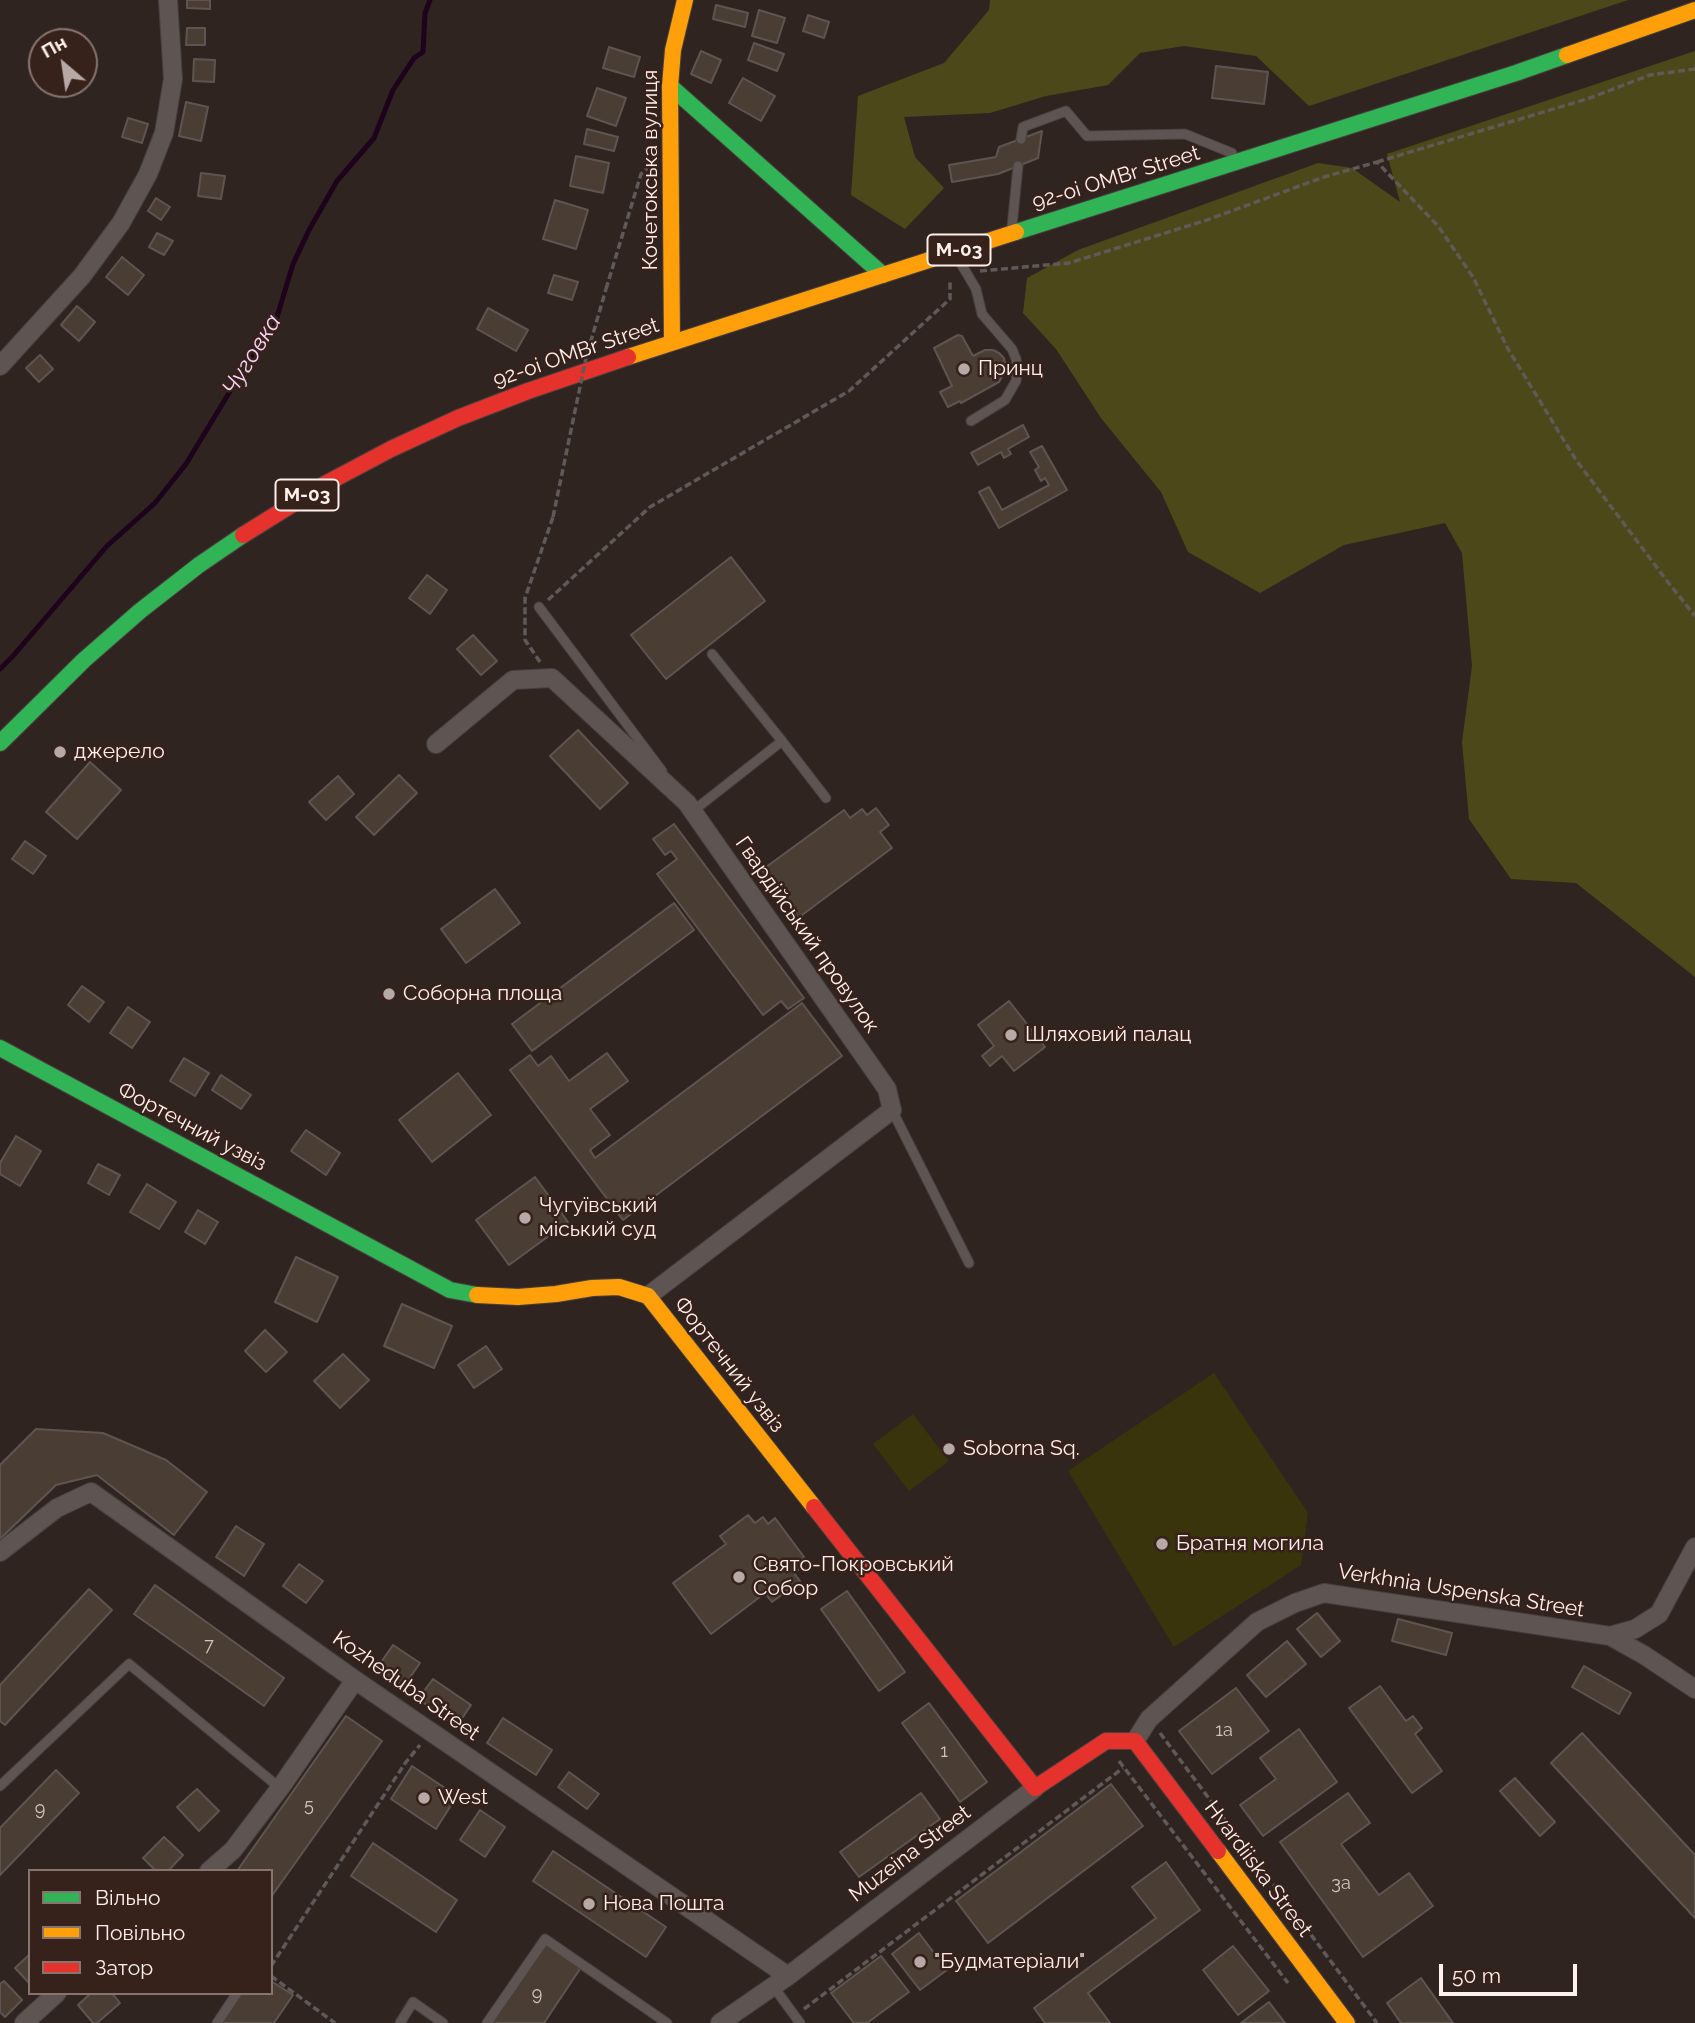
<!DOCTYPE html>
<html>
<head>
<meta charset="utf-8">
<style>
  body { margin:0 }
  #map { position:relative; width:1695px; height:2023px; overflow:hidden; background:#302421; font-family:Raleway,sans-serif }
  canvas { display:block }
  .legend { position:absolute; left:28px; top:1869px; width:245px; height:126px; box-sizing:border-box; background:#36211b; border:2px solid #86746f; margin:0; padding:9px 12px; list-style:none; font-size:21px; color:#fff0ec }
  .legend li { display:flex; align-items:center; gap:14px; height:35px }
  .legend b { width:35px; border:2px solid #86746f }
  .north { position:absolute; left:28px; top:28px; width:70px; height:70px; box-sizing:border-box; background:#36211b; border:2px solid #86746f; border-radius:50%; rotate:331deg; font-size:19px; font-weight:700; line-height:28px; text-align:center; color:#fff0ec }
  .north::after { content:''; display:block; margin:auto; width:24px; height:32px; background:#b7a9a5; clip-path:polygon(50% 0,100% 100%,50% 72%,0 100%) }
  .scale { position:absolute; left:1439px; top:1964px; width:138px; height:32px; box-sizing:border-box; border:4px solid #fff0ec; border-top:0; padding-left:9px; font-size:21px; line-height:24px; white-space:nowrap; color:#fff0ec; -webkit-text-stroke:5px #36211b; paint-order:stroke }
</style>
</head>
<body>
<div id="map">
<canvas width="1695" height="2023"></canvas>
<ul class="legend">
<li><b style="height:9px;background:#30b455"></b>Вільно</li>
<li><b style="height:9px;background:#ff9f0a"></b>Повільно</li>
<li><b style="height:9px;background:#e5322d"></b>Затор</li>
</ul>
<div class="north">Пн</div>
<div class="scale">50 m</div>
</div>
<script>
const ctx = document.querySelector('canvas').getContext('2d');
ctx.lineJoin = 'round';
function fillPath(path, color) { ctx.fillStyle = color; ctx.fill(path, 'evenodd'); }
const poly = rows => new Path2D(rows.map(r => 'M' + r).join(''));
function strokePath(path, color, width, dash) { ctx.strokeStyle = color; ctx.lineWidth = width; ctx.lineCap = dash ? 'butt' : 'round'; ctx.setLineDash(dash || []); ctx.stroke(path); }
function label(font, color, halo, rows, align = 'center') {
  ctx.font = font + ' Raleway,sans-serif'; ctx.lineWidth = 5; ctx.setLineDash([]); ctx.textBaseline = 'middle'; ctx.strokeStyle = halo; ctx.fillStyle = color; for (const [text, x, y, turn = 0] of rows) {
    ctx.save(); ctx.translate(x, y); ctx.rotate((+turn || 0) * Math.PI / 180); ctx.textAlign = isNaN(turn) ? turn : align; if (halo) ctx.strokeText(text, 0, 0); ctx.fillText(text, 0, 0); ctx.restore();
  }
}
const green = poly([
  [1214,1373,1308,1513,1301,1565,1174,1647,1068,1471],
  [913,1414,949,1461,909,1491,873,1444]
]);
const forest = poly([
  [990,0,1628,0,1309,106,1256,56,1184,46,1140,53,1108,85,1046,96,990,113,904,117,915,157,944,188,905,229,851,195,858,96,944,63,989,10],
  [1695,51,1695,977,1576,883,1511,879,1469,819,1462,742,1472,666,1462,553,1445,523,1344,545,1260,593,1188,552,1161,492,1101,418,1056,349,1023,313,1027,278,1078,250,1318,163,1352,168,1400,202,1387,154]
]);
const stream = poly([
  [0,669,13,656,107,546,155,503,186,464,255,350,273,330,293,264,309,230,337,181,374,138,393,90,414,58,423,52,425,13,430,0]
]);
const building = poly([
  [187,0,210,0,210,9,187,8,187,0],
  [716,5,748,13,745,27,713,19,716,5],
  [759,10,785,18,777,43,752,36,759,10],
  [808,15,829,22,824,38,803,31,808,15],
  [187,28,205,28,205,45,186,45,187,28],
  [754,43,784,54,777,71,748,60,754,43],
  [609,47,640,57,634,77,603,68,609,47],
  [701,51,721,60,711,83,691,74,701,51],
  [194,59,215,60,214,82,193,81,194,59],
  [1216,66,1268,72,1264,104,1212,98,1216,66],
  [743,78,775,96,761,121,729,103,743,78],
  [597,88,626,98,616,126,587,116,597,88],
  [186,102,208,107,201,141,179,136,186,102],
  [128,118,148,124,142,143,122,137,128,118],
  [587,129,618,137,614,151,584,144,587,129],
  [1042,131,1038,158,998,174,952,182,949,165,996,157,999,147,1042,131],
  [576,156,609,163,603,193,570,186,576,156],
  [201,173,225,176,221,199,198,196,201,173],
  [156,198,170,207,161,220,148,211,156,198],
  [555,200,588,210,576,249,543,239,555,200],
  [157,233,173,241,164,255,149,247,157,233],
  [122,257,144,275,128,295,106,277,122,257],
  [554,275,578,282,572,300,548,293,554,275],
  [77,306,95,322,79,341,61,325,77,306],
  [488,308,528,330,516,351,477,329,488,308],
  [958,335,962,336,973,356,985,350,993,350,999,353,1004,358,1006,369,999,382,961,403,960,401,948,407,940,392,952,386,934,348,958,335],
  [40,355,53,369,39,382,26,368,40,355],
  [1023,425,1029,437,1008,449,1011,454,1004,458,1001,452,978,465,971,453,1023,425],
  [1042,446,1067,490,999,528,979,492,989,487,1002,510,1049,485,1045,478,1041,481,1035,470,1039,467,1030,452,1042,446],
  [731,557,765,601,666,679,631,635,731,557],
  [427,575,447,590,430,614,409,598,427,575],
  [473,635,497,661,481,675,457,649,473,635],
  [578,730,628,783,600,809,550,756,578,730],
  [90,762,121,790,77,839,46,812,90,762],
  [399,775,417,793,374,835,356,817,399,775],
  [338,776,354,794,326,820,309,802,338,776],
  [876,808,889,825,880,832,892,848,798,918,762,870,844,810,850,818,862,809,867,815,876,808],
  [674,824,804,998,788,1009,781,1001,763,1015,657,874,677,859,671,851,665,855,653,839,674,824],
  [25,841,46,856,33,874,12,859,25,841],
  [495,889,520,923,466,963,441,929,495,889],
  [674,903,694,930,532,1051,512,1024,674,903],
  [82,986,104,1002,89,1022,68,1005,82,986],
  [1009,1001,1045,1047,1014,1071,1002,1056,990,1066,982,1056,994,1046,978,1025,1009,1001],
  [802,1003,842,1056,623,1220,510,1070,530,1055,538,1066,551,1056,569,1081,607,1053,628,1081,590,1109,610,1135,590,1150,595,1158,802,1003],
  [128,1007,150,1022,132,1048,110,1033,128,1007],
  [184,1058,209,1073,195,1096,170,1081,184,1058],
  [458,1073,491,1115,432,1162,399,1120,458,1073],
  [221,1075,251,1095,241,1109,212,1090,221,1075],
  [306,1130,340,1153,326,1175,291,1151,306,1130],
  [16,1136,41,1151,20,1186,0,1174,0,1163,16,1136],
  [98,1164,120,1175,109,1195,88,1183,98,1164],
  [535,1177,568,1222,509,1265,476,1220,535,1177],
  [147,1184,176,1202,159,1229,130,1212,147,1184],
  [198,1210,218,1222,205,1244,185,1232,198,1210],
  [296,1257,338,1277,317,1322,275,1302,296,1257],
  [402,1304,452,1326,434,1368,384,1346,402,1304],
  [265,1330,287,1352,266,1372,245,1351,265,1330],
  [486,1346,502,1369,474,1388,458,1365,486,1346],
  [343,1354,369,1380,340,1408,314,1381,343,1354],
  [36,1429,103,1433,166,1460,207,1492,174,1535,97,1475,56,1485,0,1539,0,1465,36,1429],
  [748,1515,755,1523,763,1517,768,1524,775,1518,804,1557,797,1562,801,1568,794,1573,800,1581,772,1602,765,1593,711,1634,673,1583,726,1544,720,1536,748,1515],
  [236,1526,264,1544,244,1576,216,1557,236,1526],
  [299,1564,323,1581,306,1603,283,1586,299,1564],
  [155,1585,284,1678,264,1706,134,1614,155,1585],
  [89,1589,112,1610,5,1725,0,1721,0,1685,89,1589],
  [847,1591,905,1672,879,1691,821,1609,847,1591],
  [1317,1613,1340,1641,1321,1657,1297,1629,1317,1613],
  [1398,1619,1452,1633,1446,1655,1392,1641,1398,1619],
  [1287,1641,1306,1664,1266,1697,1247,1675,1287,1641],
  [393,1645,420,1663,402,1689,375,1671,393,1645],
  [1584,1666,1631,1693,1619,1714,1572,1687,1584,1666],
  [433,1679,471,1705,457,1726,418,1699,433,1679],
  [1380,1686,1406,1721,1413,1716,1422,1728,1415,1734,1442,1771,1412,1793,1349,1708,1380,1686],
  [1236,1688,1269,1731,1212,1774,1179,1731,1236,1688],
  [929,1703,987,1782,960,1802,902,1723,929,1703],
  [346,1716,382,1741,271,1897,271,1871,237,1871,346,1716],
  [503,1718,552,1750,536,1775,487,1743,503,1718],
  [1299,1729,1337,1782,1263,1836,1240,1805,1276,1779,1260,1758,1299,1729],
  [1582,1733,1695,1855,1695,1918,1551,1763,1582,1733],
  [412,1766,457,1796,436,1829,391,1799,412,1766],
  [56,1770,79,1793,0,1875,0,1828,56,1770],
  [569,1772,599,1794,587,1809,558,1787,569,1772],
  [1515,1778,1555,1822,1540,1836,1500,1791,1515,1778],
  [1111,1784,1143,1826,988,1943,956,1901,1111,1784],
  [197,1789,219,1811,199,1831,177,1807,197,1789],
  [921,1793,940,1819,859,1877,840,1852,921,1793],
  [1348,1793,1370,1823,1341,1844,1379,1895,1409,1873,1433,1906,1363,1957,1280,1842,1348,1793],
  [480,1810,505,1827,485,1857,460,1840,480,1810],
  [164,1837,183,1855,168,1871,156,1871,143,1858,164,1837],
  [373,1843,457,1900,436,1932,351,1876,373,1843],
  [553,1851,666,1927,646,1957,533,1881,553,1851],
  [1166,1862,1200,1910,1088,1993,1110,2023,1045,2023,1034,2008,1156,1918,1132,1887,1166,1862],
  [919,1933,947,1970,920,1990,892,1954,919,1933],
  [546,1944,582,1966,544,2023,491,2023,546,1944],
  [1233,1946,1269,1991,1238,2015,1203,1970,1233,1946],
  [30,1954,30,1984,15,1968,30,1954],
  [881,1956,909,1992,867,2023,854,2023,831,1993,881,1956],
  [1421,1978,1453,2023,1401,2023,1387,2003,1421,1978],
  [4,1981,22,2000,5,2017,0,2012,0,1984,4,1981],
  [271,1981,293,1995,274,2023,221,2023,240,1993,271,1993,271,1981],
  [91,1993,112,1993,120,2003,97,2023,93,2023,78,2005,91,1993],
  [1269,2002,1285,2023,1241,2023,1269,2002]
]);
const path = poly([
  [1377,162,1590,98,1650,75,1695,69],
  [980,271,1069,263,1207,220,1324,177,1377,162,1438,226,1473,277,1508,349,1576,460,1667,581,1695,616],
  [606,289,641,174,649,167],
  [548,600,650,507,849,391,950,299,950,280],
  [540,662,525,640,525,598,553,517],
  [1160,1733,1377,2023],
  [1119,1761,1288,1983],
  [271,1966,406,1762,420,1745],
  [271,1976,335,2023],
  [804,2009,1123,1768]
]);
const lane = poly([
  [1021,139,1023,127,1066,111,1087,136,1185,134,1232,153],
  [1012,227,1018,166],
  [957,257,976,289,982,314,1012,349,1016,359,1018,370,1016,381,1005,400,971,421],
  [539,607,662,771],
  [782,741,826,798],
  [693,811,782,741,712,654],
  [892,1110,969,1263],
  [0,1786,129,1664,280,1788],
  [773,1986,800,2023],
  [217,2023,237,1993],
  [400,2023,413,2002,443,2023],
  [487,2023,545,1939,667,2023]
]);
const street = poly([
  [0,366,82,276,121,223,148,174,164,133,173,79,168,0],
  [436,744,513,680,552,678,687,803,887,1089,892,1110,648,1296],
  [0,1552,57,1508,91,1492,355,1680,788,1976],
  [1610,1636,1635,1629,1659,1614,1695,1547],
  [1135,1741,1149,1719,1257,1622,1295,1603,1324,1593,1610,1636,1644,1655,1695,1689],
  [209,1871,233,1850,280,1788,355,1680],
  [24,2023,57,1993],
  [720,2023,788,1976,1035,1788]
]);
const fast = poly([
  [670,86,883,275],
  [1016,232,1516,73,1567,55],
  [0,743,84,660,140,611,199,565,243,535],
  [0,1048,450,1290,477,1295]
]);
const slow = poly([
  [1567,55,1695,10],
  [672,342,670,86,673,50,685,0],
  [628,357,1016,232],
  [477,1295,518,1297,556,1294,592,1288,619,1287,648,1296,814,1507],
  [1218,1851,1347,2023]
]);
const jam = poly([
  [243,535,325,484,391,449,458,418,528,391,628,357],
  [814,1507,1035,1788,1106,1741,1135,1741,1218,1851]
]);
const pathBridge = poly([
  [553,517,586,358,606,289]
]);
const markers = [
  [964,369,7,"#b7a9a5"],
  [60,752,7,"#b7a9a5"],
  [389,994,7,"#b7a9a5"],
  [1011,1035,7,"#b7a9a5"],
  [525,1218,7,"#b7a9a5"],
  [949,1449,7,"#b7a9a5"],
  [1162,1544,7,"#b7a9a5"],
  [739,1577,7,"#b7a9a5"],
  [424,1798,7,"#b7a9a5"],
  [589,1904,7,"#b7a9a5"],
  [920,1962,7,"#b7a9a5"]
];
const numberNames = [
  ["7",209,1646],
  ["1а",1224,1731],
  ["1",944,1752],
  ["5",309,1806],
  ["9",40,1810],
  ["3а",1341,1884],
  ["9",537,1995]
];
const shields = [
  [959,250,63],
  [307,495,63]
];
const shieldNames = [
  ["М-03",959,250],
  ["М-03",307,495]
];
const streetNames = [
  ["Кочетокська вулиця",651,170,-90],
  ["92-oi OMBr Street",1116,178,-17],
  ["92-oi OMBr Street",576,353,-19],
  ["Гвардійський провулок",807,935,55],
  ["Фортечний узвіз",192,1127,28],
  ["Фортечний узвіз",729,1365,52],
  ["Verkhnia Uspenska Street",1461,1591,9],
  ["Kozheduba Street",406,1686,35],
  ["Muzeina Street",910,1854,-37],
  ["Hvardiiska Street",1258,1869,53]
];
const poiNames = [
  ["Принц",978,369],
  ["джерело",74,752],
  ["Соборна площа",403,994],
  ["Шляховий палац",1025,1035],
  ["Чугуївський",539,1206],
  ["міський суд",539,1230],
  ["Soborna Sq.",963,1449],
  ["Братня могила",1176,1544],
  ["Свято-Покровський",753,1565],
  ["Собор",753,1589],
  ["West",438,1798],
  ["Нова Пошта",603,1904],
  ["\"Будматеріали\"",934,1962]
];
const waterNames = [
  ["Чуговка",252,355,-58]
];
fillPath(green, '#3a340c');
fillPath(forest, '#4d481a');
strokePath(stream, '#1d031c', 5);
fillPath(building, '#4a3e34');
strokePath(building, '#5e5550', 2);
strokePath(lane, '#493f3d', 11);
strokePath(street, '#493f3d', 20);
strokePath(fast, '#493f3d', 18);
strokePath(slow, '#493f3d', 18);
strokePath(jam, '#493f3d', 18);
strokePath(path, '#615956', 3.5, [7, 3.5]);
strokePath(lane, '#5e5552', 9);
strokePath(street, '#5e5552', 18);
strokePath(fast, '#30b455', 16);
strokePath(slow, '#ff9f0a', 16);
strokePath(jam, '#e5322d', 16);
strokePath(pathBridge, '#615956', 3.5, [7, 3.5]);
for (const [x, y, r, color] of markers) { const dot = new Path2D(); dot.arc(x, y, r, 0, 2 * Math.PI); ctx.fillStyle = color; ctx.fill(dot); strokePath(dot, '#36211b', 2.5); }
label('18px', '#d2c4be', null, numberNames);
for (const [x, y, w] of shields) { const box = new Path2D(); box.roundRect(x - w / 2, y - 15.5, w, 31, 5); ctx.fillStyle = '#36211b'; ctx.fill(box); strokePath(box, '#fff0ec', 2); }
label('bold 19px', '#fff0ec', null, shieldNames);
label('21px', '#fff0ec', '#36211b', streetNames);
label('21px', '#fff0ec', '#36211b', poiNames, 'left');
label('italic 23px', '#fad6f9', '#36211b', waterNames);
</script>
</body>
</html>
